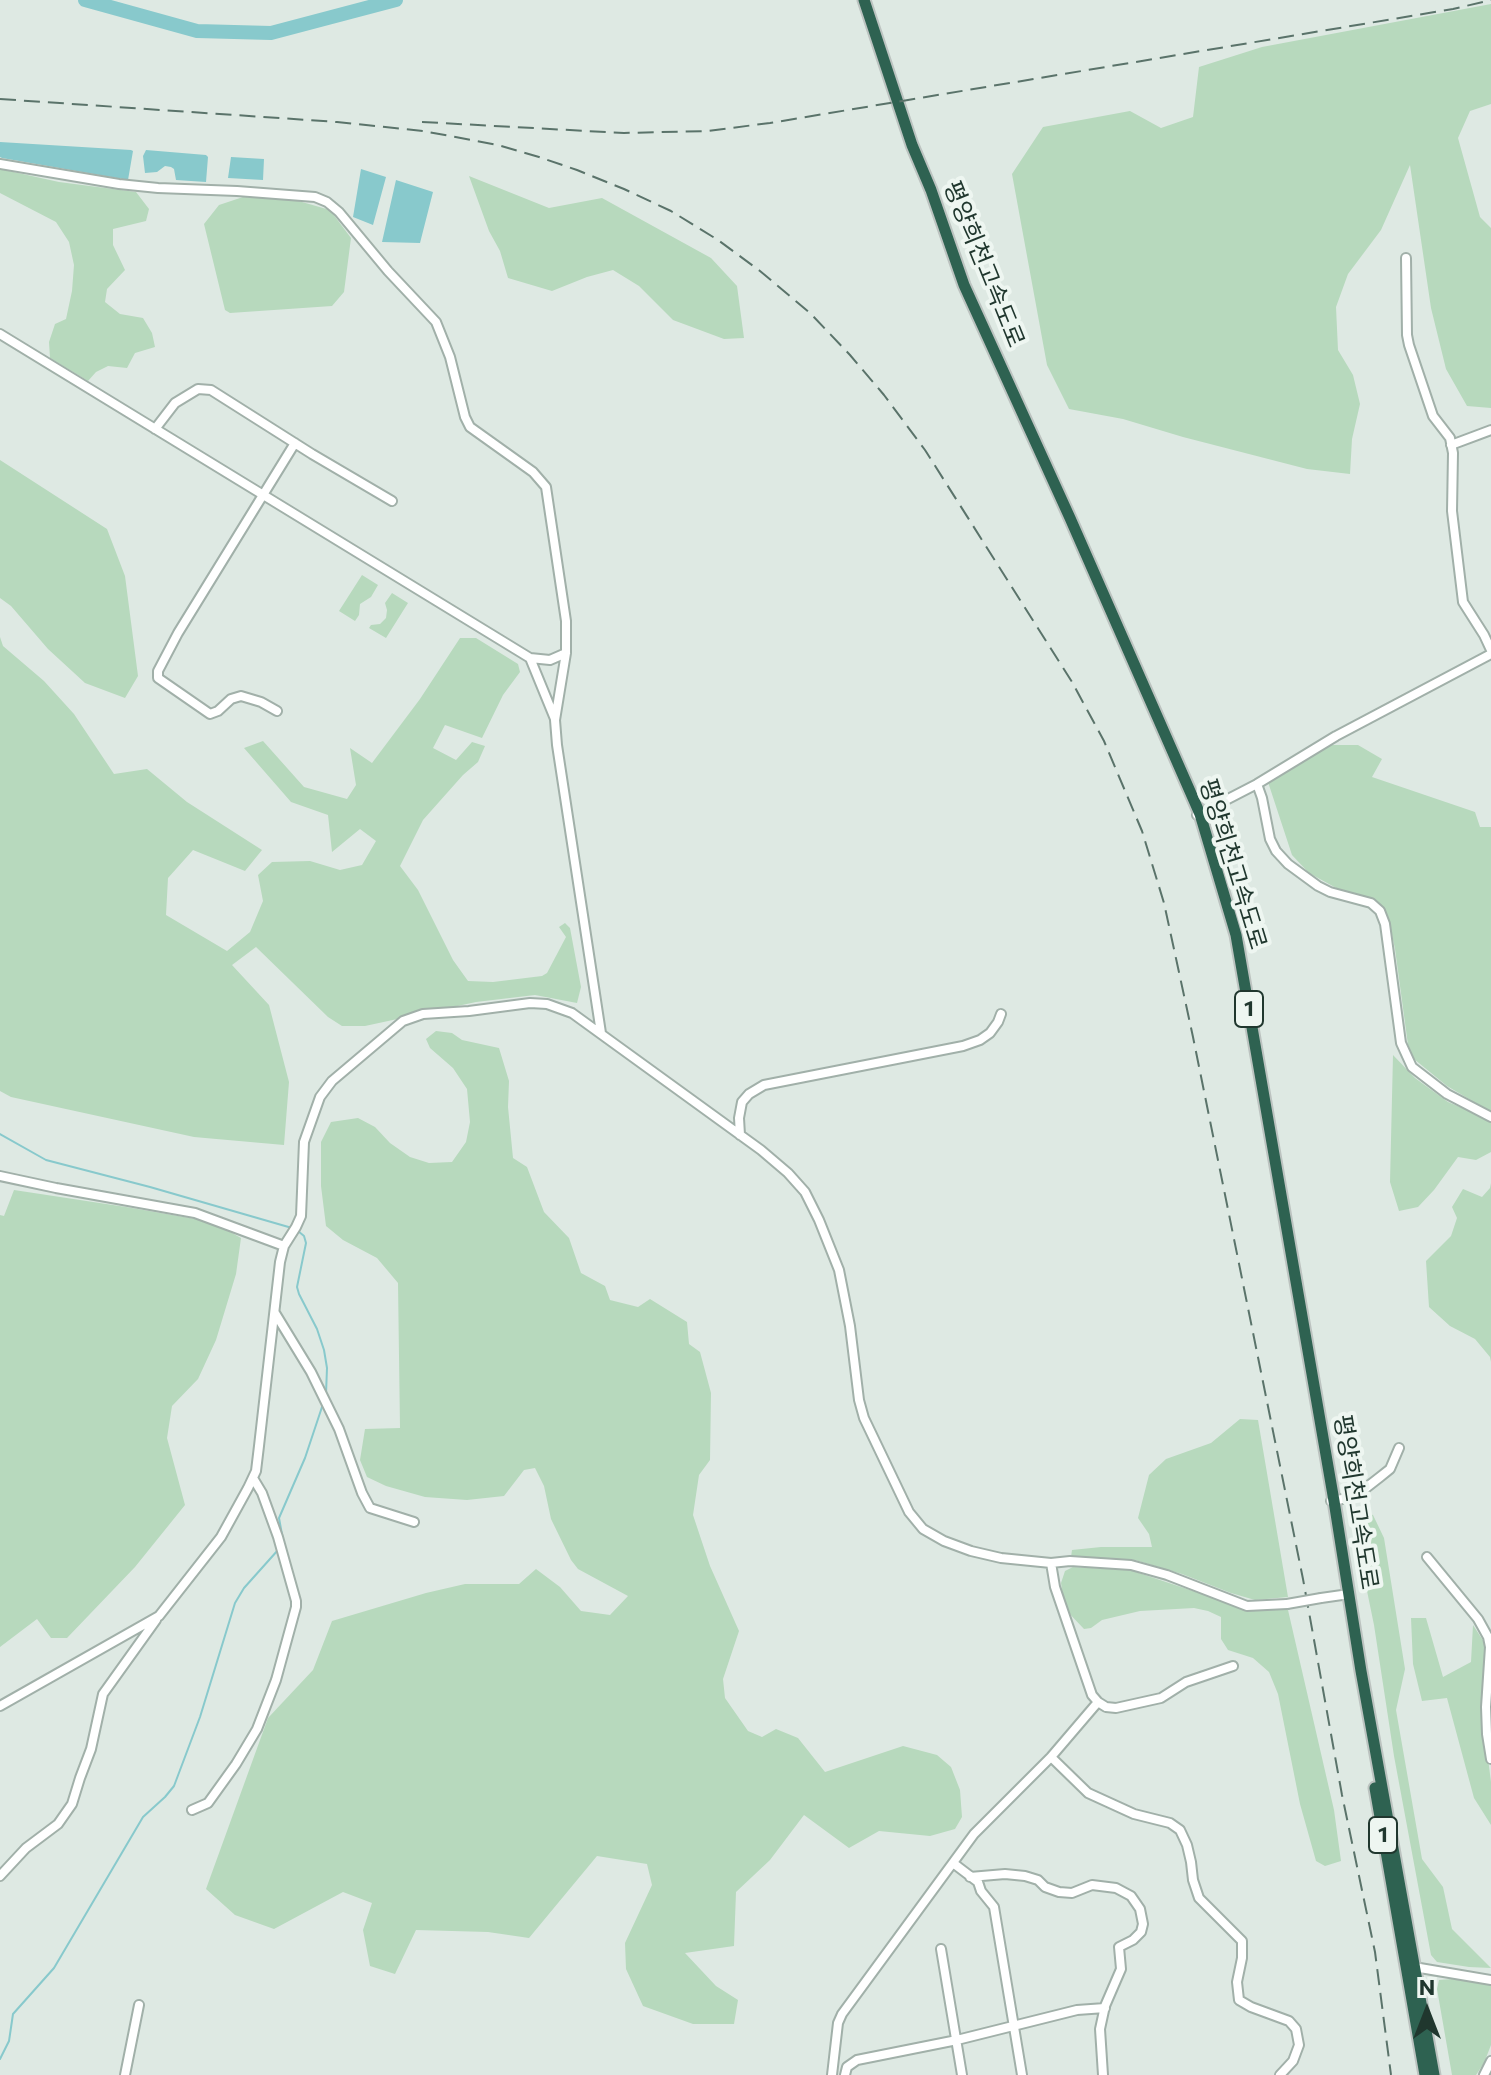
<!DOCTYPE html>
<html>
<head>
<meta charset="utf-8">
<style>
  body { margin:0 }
  #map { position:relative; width:1491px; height:2075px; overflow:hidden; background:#dee9e3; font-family:Commissioner,sans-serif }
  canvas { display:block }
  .north { position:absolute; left:1387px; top:1971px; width:80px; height:80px; -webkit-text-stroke:6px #eef6f1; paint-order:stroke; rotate:0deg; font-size:22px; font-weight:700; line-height:32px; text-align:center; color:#20372e }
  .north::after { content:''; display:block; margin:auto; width:28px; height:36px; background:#20372e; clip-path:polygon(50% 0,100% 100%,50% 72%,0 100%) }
</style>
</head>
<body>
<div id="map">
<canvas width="1491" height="2075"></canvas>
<div class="north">N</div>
</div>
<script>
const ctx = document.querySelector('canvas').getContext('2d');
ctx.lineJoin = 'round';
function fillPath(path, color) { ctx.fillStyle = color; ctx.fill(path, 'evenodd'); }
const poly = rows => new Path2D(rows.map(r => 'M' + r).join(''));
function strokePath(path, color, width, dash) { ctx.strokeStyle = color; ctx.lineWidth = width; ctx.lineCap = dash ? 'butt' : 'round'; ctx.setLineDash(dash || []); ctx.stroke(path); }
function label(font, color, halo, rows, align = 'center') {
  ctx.font = font + ' Commissioner,"Noto Sans KR",sans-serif'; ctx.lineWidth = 8; ctx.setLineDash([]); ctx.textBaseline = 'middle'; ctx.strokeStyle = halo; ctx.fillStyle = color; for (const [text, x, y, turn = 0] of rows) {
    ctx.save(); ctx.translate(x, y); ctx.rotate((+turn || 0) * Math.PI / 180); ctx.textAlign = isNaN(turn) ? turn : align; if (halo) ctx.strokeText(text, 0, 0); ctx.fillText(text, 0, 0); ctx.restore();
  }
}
const green = poly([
  [1491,4,1491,104,1470,111,1458,138,1480,217,1491,228,1491,408,1467,406,1446,369,1431,308,1410,165,1381,230,1348,274,1336,307,1338,350,1353,375,1360,404,1352,439,1350,474,1307,469,1183,437,1123,419,1069,409,1047,365,1012,174,1043,127,1130,111,1161,128,1193,117,1199,67,1262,47],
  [0,169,59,182,136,192,149,209,146,221,113,229,113,245,125,270,107,289,105,302,120,314,143,318,152,333,155,347,135,353,127,368,108,366,96,372,88,381,50,358,49,342,55,324,66,319,72,291,74,265,69,242,56,222,0,193],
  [469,176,549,208,602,198,711,258,737,286,744,338,724,339,673,320,639,286,613,270,587,277,552,291,508,278,500,251,489,231],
  [243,197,295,200,330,210,351,238,344,292,332,306,230,313,225,310,204,224,219,205],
  [0,460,107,529,125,576,138,676,125,698,85,683,48,649,11,606,0,598],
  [362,575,378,585,371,597,360,604,359,615,355,621,339,611],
  [392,593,408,603,386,638,369,628,371,625,380,624,386,618,387,610,385,603],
  [0,637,3,646,44,681,74,714,114,774,147,769,187,802,262,850,245,871,193,850,168,878,166,915,227,951,250,932,263,901,258,875,272,862,310,861,340,870,362,865,376,841,360,829,332,852,328,815,291,802,244,748,263,741,304,787,347,799,356,785,350,748,372,763,420,699,460,638,476,638,518,664,520,672,503,695,482,738,445,725,433,748,456,760,472,742,485,746,478,762,463,775,423,820,400,866,418,890,453,960,468,981,493,982,542,976,547,973,566,937,559,927,565,923,570,928,581,987,577,1003,535,995,476,1002,365,1026,342,1026,328,1017,256,947,232,965,269,1005,289,1082,284,1145,194,1137,11,1097,0,1091],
  [1331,745,1358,745,1382,759,1372,777,1475,812,1480,827,1491,827,1491,1112,1447,1086,1414,1059,1408,1045,1395,949,1389,920,1382,906,1372,898,1338,889,1309,873,1292,855,1268,782],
  [436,1031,452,1033,462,1040,499,1048,509,1081,508,1107,513,1158,527,1167,544,1212,569,1238,581,1273,605,1286,610,1300,638,1307,650,1299,687,1322,689,1344,700,1352,711,1393,710,1460,699,1475,693,1515,710,1566,739,1631,723,1679,725,1698,748,1731,762,1737,776,1729,798,1738,825,1772,903,1746,937,1755,951,1767,960,1790,962,1817,955,1829,930,1836,879,1831,849,1848,804,1815,770,1860,736,1892,734,1946,685,1953,716,1986,738,2000,734,2024,693,2024,643,2006,626,1969,625,1943,652,1885,647,1864,597,1856,529,1938,488,1932,416,1930,395,1974,370,1966,363,1930,372,1903,343,1892,274,1929,235,1915,206,1889,268,1718,313,1670,332,1621,426,1593,465,1584,519,1584,536,1569,560,1587,581,1611,610,1615,628,1596,578,1569,571,1560,551,1519,544,1486,535,1468,524,1470,504,1496,467,1500,425,1497,386,1486,367,1477,360,1460,365,1429,400,1428,398,1283,377,1258,343,1240,326,1226,321,1186,321,1142,331,1122,358,1118,375,1127,390,1143,410,1157,429,1163,452,1162,466,1142,470,1122,467,1089,453,1068,430,1048,426,1039],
  [1393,1055,1415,1078,1448,1102,1491,1120,1491,1152,1476,1160,1458,1157,1434,1190,1418,1207,1399,1211,1390,1182],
  [1491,1183,1491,1362,1490,1357,1475,1339,1450,1326,1429,1307,1426,1261,1451,1236,1457,1218,1452,1207,1463,1189,1482,1197,1490,1188],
  [14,1190,126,1207,213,1222,241,1238,236,1274,216,1340,198,1379,172,1406,167,1438,185,1505,135,1567,67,1638,51,1638,37,1619,0,1647,0,1215,4,1216],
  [1240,1419,1258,1420,1288,1597,1255,1600,1231,1593,1182,1574,1135,1560,1071,1557,1072,1550,1101,1547,1152,1547,1149,1534,1138,1518,1149,1475,1166,1459,1211,1443],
  [1350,1508,1373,1515,1384,1538,1405,1669,1396,1710,1422,1859,1443,1887,1452,1929,1491,1968,1469,1967,1437,1962,1431,1955,1394,1756,1374,1625],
  [1073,1567,1130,1570,1241,1607,1253,1610,1288,1610,1334,1810,1341,1861,1325,1866,1316,1861,1300,1804,1278,1694,1269,1672,1253,1658,1228,1650,1221,1639,1221,1617,1208,1611,1194,1608,1140,1611,1102,1620,1091,1628,1084,1629,1065,1609,1061,1583,1065,1571],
  [1411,1618,1426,1618,1443,1677,1471,1662,1473,1625,1486,1645,1484,1727,1491,1782,1491,1825,1474,1798,1447,1698,1422,1701,1413,1664],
  [1452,1979,1491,1985,1491,2045,1484,2063,1476,2075,1452,2075,1437,1989,1439,1980]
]);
const water = poly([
  [0,142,131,150,133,151,128,180,2,158,0,157],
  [146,150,206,155,208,157,206,182,176,180,174,169,171,167,165,166,157,172,145,173,143,156],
  [231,157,264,159,263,180,228,178],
  [361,169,386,177,373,225,353,217],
  [396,180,433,192,420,243,382,242]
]);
const stream = poly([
  [0,1134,46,1160,150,1187,292,1228],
  [298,1231,304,1236,306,1243,297,1287,299,1294,317,1329,324,1350,327,1368,326,1394],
  [283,1540,279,1518,305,1458,323,1404],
  [0,2059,9,2041,13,2014,54,1968,143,1817,165,1797,174,1786,200,1717,235,1603,244,1588,278,1550]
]);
const river = poly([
  [85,0,197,31,271,33,396,0]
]);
const minor = poly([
  [0,164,119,184,158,188,237,191,315,197,327,202,339,212,388,271,436,322,450,357,465,417,470,427,533,472,546,487,566,621,566,653,555,720,557,745,601,1033],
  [1406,258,1407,335,1409,345,1433,416,1450,438,1453,453,1452,511,1463,602,1484,635,1491,650],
  [0,334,530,658,555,719],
  [155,429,175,403,198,389,211,390,312,454,392,501],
  [1451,445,1491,430],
  [530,658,550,660,566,653],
  [277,711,261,702,241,696,231,699,218,711,210,714,158,678,158,671,178,633,295,443],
  [1257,784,1262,798,1270,839,1276,851,1288,864,1318,886,1330,892,1371,903,1380,911,1385,924,1401,1043,1412,1067,1447,1094,1491,1117],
  [1197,815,1257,784,1336,736,1491,654],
  [740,1135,739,1118,742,1102,749,1094,764,1085,963,1046,980,1040,990,1033,998,1022,1001,1014],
  [0,1176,56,1188,195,1213,284,1246],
  [275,1313,311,1372,339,1429,362,1493,370,1508,414,1522],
  [1331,1501,1348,1498,1362,1491,1380,1477,1390,1469,1399,1448],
  [1427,1557,1478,1619,1488,1637,1490,1647,1486,1707,1487,1734,1491,1759],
  [1051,1563,1055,1587,1092,1695,1098,1702,1106,1707,1116,1708,1161,1698,1186,1682,1233,1666],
  [1321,1598,1349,1594],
  [0,1706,159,1616,221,1537,248,1488,256,1471,259,1446,280,1262,284,1246,296,1227,301,1216,304,1142,320,1097,332,1081,403,1021,423,1014,469,1011,530,1003,547,1004,572,1013,761,1150,788,1173,805,1192,819,1220,839,1270,850,1326,859,1400,864,1418,909,1512,923,1529,944,1541,971,1551,1001,1558,1051,1563,1070,1561,1131,1565,1167,1575,1247,1606,1287,1604],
  [1051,1757,1088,1793,1134,1814,1170,1823,1180,1830,1187,1845,1191,1862,1193,1880,1199,1898,1242,1941,1242,1958,1237,1982,1239,2000,1251,2007,1289,2021,1296,2029,1299,2045,1293,2061,1280,2075],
  [192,1810,208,1803,236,1764,257,1729,276,1680,296,1607,296,1601,278,1537,262,1493,253,1478],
  [953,1863,978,1882,981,1891,994,1907,1022,2075],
  [0,1876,26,1848,58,1824,72,1804,80,1778,91,1749,103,1694,156,1620],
  [970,1877,1005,1874,1025,1876,1038,1880,1045,1887,1059,1892,1072,1893,1092,1885,1116,1888,1131,1896,1140,1909,1143,1924,1141,1932,1133,1940,1119,1947,1121,1969,1105,2006,1100,2029,1103,2075],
  [941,1949,962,2075],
  [1414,1967,1491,1980],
  [125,2075,139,2005],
  [832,2075,838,2023,842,2014,974,1834,1051,1757,1098,1702],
  [845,2075,847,2067,857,2060,957,2040,1077,2010,1105,2008],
  [1484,2075,1491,2061]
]);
const highway = poly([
  [864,0,912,145,931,190,964,285,1070,518,1200,814,1236,935,1334,1501,1361,1671,1434,2075],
  [1375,1788,1425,2075]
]);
const rail = poly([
  [0,99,337,122,423,131,498,145,539,157,577,170,624,189,671,211,718,240,760,271,810,313,850,355,884,395,925,450,1072,682,1104,741,1142,831,1164,903,1193,1037,1303,1579,1342,1795,1375,1952,1391,2075],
  [422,122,624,133,707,131,770,123,1453,9,1491,0]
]);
const minorBridge = poly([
  [1287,1604,1321,1598]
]);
const shields = [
  [1249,1009,28],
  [1383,1835,28]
];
const shieldNames = [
  ["1",1249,1009],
  ["1",1383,1835]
];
const streetNames = [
  ["평양희천고속도로",984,264,68],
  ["평양희천고속도로",1233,864,73],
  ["평양희천고속도로",1356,1502,81]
];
fillPath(green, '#b7d9bd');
fillPath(water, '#88c9cc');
strokePath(stream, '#88c9cc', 2);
strokePath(river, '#88c9cc', 14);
strokePath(minor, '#a1b0a9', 12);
strokePath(highway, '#bcc3c0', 15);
strokePath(minor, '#fff', 8);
strokePath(highway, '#2e6251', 11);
strokePath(rail, '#5a736a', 2, [16, 8]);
strokePath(minorBridge, '#a1b0a9', 12, []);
strokePath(minorBridge, '#fff', 8);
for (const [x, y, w] of shields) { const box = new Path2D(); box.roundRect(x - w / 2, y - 18, w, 36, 6); ctx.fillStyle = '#eef6f1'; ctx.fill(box); strokePath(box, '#20372e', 2); }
label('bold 22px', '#20372e', null, shieldNames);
label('24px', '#20372e', '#eef6f1', streetNames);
</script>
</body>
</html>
